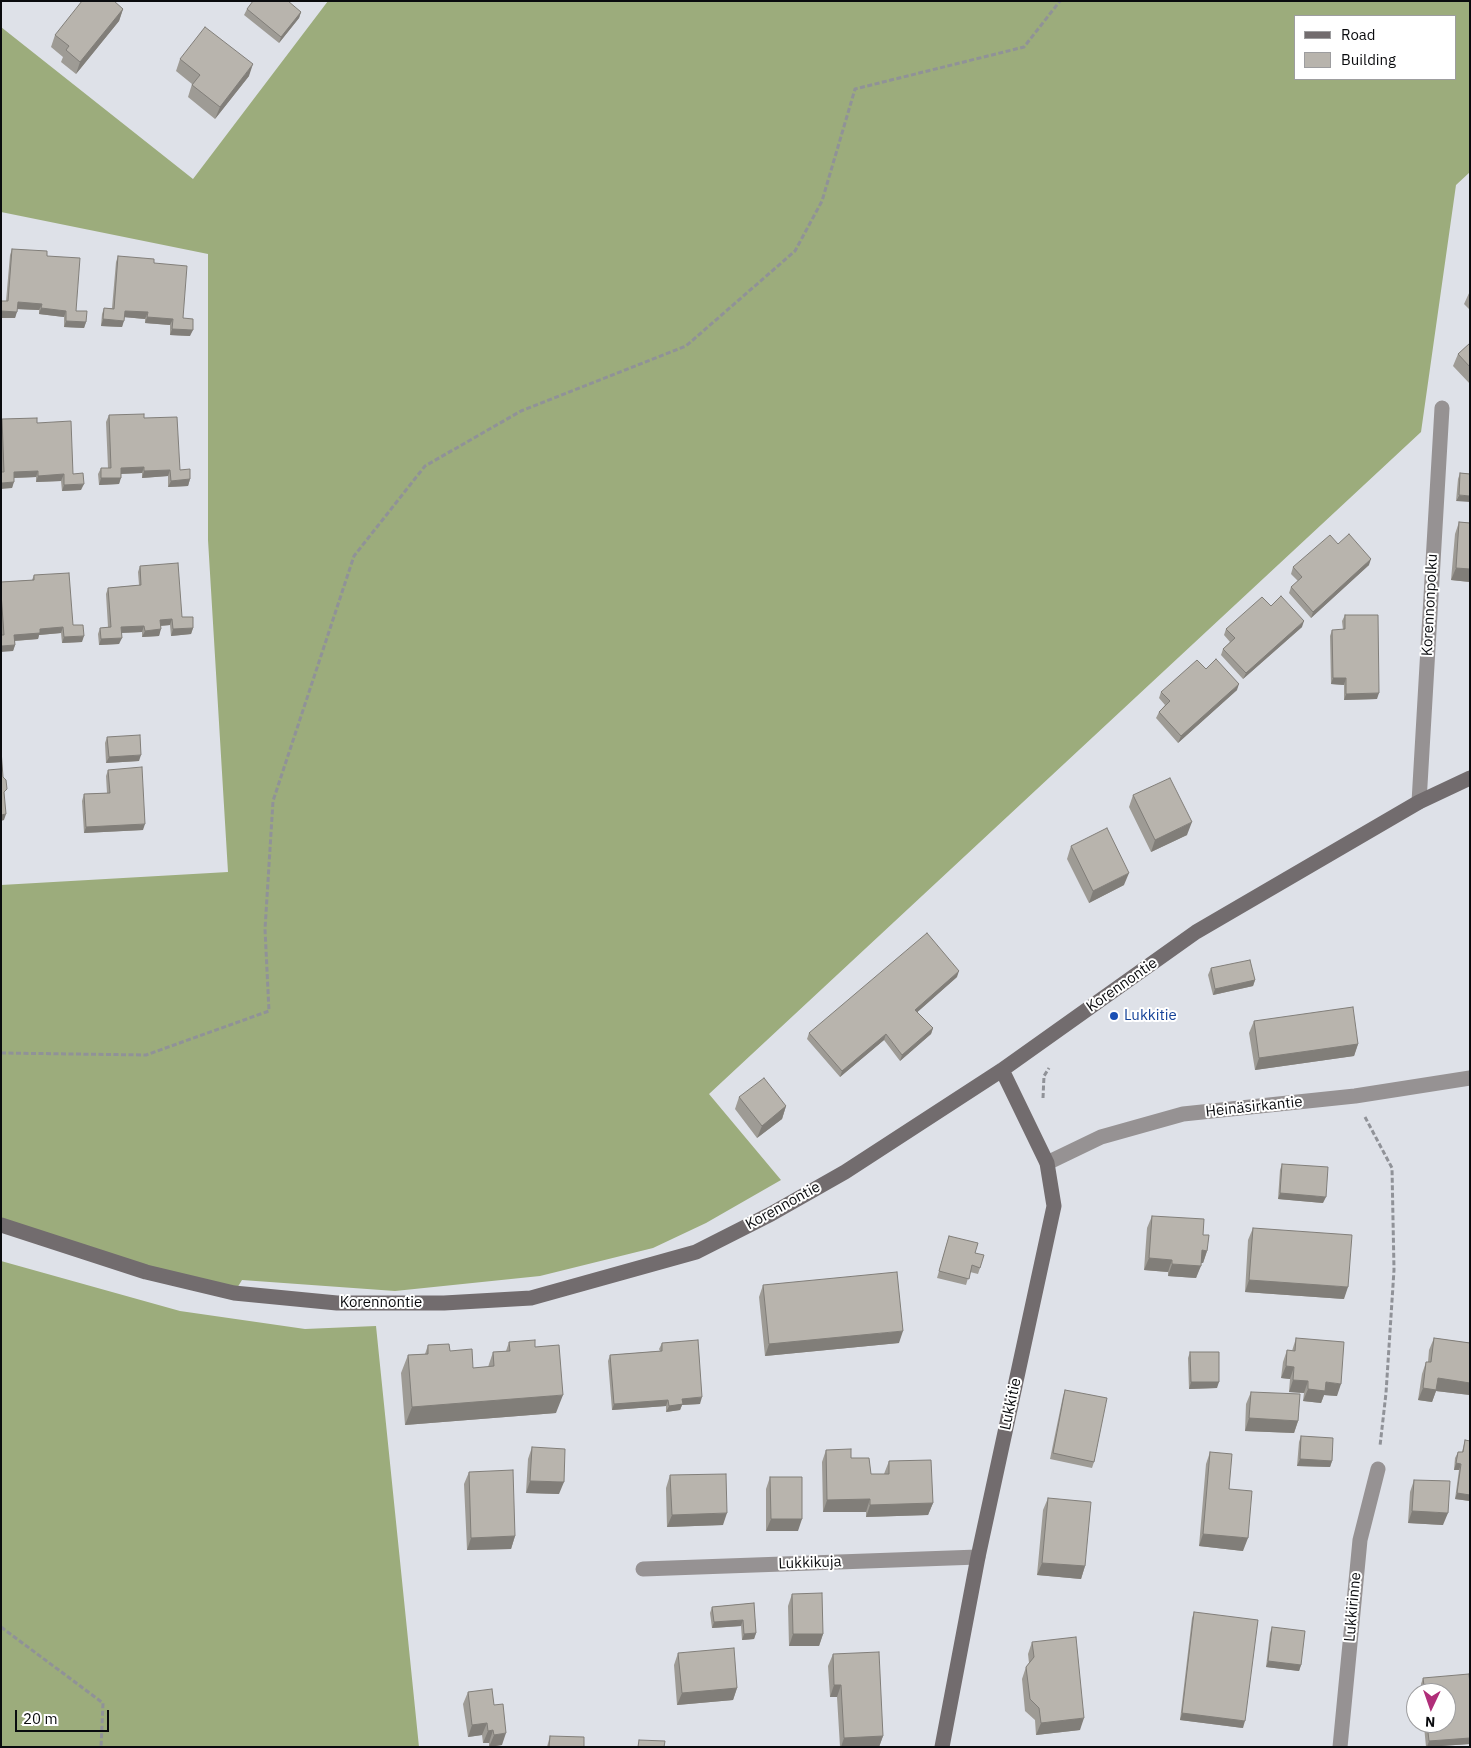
<!DOCTYPE html>
<html>
<head>
<meta charset="utf-8">
<style>
  body { margin:0 }
  #map { position:relative; width:1471px; height:1748px; overflow:hidden; background:#dee1e8; font-family:"IBM Plex Sans",sans-serif }
  canvas { display:block }
  .frame { position:absolute; inset:0; border:2px solid #0a0b0e; pointer-events:none }
  .legend { position:absolute; left:1294px; top:15px; width:162px; height:65px; box-sizing:border-box; background:#fff; border:1px solid #9d9d9f; margin:0; padding:6px 9px; list-style:none; font-size:15px; color:#0a0b0e }
  .legend li { display:flex; align-items:center; gap:10px; height:25px }
  .legend b { width:25px; border:1px solid #9d9d9f }
  .north { position:absolute; left:1406px; top:1683px; width:50px; height:50px; box-sizing:border-box; background:#fff; border:1px solid #9d9d9f; border-radius:50%; rotate:183deg; font-size:14px; font-weight:700; line-height:20px; text-align:center; color:#0a0b0e }
  .north::after { content:''; display:block; margin:auto; width:18px; height:22px; background:#b02e79; clip-path:polygon(50% 0,100% 100%,50% 72%,0 100%) }
  .scale { position:absolute; left:15px; top:1710px; width:94px; height:22px; box-sizing:border-box; border:2px solid #0a0b0e; border-top:0; padding-left:6px; font-size:15px; line-height:18px; white-space:nowrap; color:#0a0b0e; -webkit-text-stroke:4px #fff; paint-order:stroke }
</style>
</head>
<body>
<div id="map">
<canvas width="1471" height="1748"></canvas>
<div class="frame"></div>
<ul class="legend">
<li><b style="height:6px;background:#726c6e"></b>Road</li>
<li><b style="height:14px;background:#b8b4ad"></b>Building</li>
</ul>
<div class="north">N</div>
<div class="scale">20 m</div>
</div>
<script>
const ctx = document.querySelector('canvas').getContext('2d');
ctx.lineJoin = 'round';
function fillPath(path, color) { ctx.fillStyle = color; ctx.fill(path, 'evenodd'); }
const poly = rows => new Path2D(rows.map(r => 'M' + r).join(''));
function strokePath(path, color, width, dash) { ctx.strokeStyle = color; ctx.lineWidth = width; ctx.lineCap = dash ? 'butt' : 'round'; ctx.setLineDash(dash || []); ctx.stroke(path); }
function label(font, color, halo, rows, align = 'center') {
  ctx.font = font + ' "IBM Plex Sans",sans-serif'; ctx.lineWidth = 4; ctx.setLineDash([]); ctx.textBaseline = 'middle'; ctx.strokeStyle = halo; ctx.fillStyle = color; for (const [text, x, y, turn = 0] of rows) {
    ctx.save(); ctx.translate(x, y); ctx.rotate((+turn || 0) * Math.PI / 180); ctx.textAlign = isNaN(turn) ? turn : align; if (halo) ctx.strokeText(text, 0, 0); ctx.fillText(text, 0, 0); ctx.restore();
  }
}
const forest = poly([
  [328,1,1470,1,1470,172,1456,185,1421,432,709,1094,781,1180,706,1223,653,1248,540,1276,395,1291,242,1280,234,1293,1,1225,1,885,228,872,208,540,208,254,1,212,1,27,193,179],
  [1295,16,1455,16,1455,79,1295,79],
  [1,1261,180,1311,305,1329,376,1326,419,1747,1,1747]
]);
const path = poly([
  [1,1053,146,1055,269,1011,265,929,273,801,354,556,425,466,521,411,686,346,795,251,822,201,855,89,1024,47,1060,1],
  [1043,1098,1044,1076,1049,1068],
  [1365,1117,1392,1168,1394,1270,1386,1393,1380,1446],
  [1,1627,103,1703,101,1747]
]);
const street = poly([
  [1419,802,1442,408],
  [1047,1163,1101,1137,1183,1114,1355,1096,1470,1078],
  [643,1569,978,1557],
  [1340,1747,1360,1540,1378,1469]
]);
const secondary = poly([
  [1,1225,146,1272,234,1293,337,1303,444,1303,531,1298,696,1252,771,1214,845,1172,1002,1070,1196,932,1419,802,1470,778],
  [942,1747,978,1557,1054,1206,1047,1163,1002,1070]
]);
const wall = poly([
  [123,9,119,21,76,74,61,62,63,57,51,47,55,35],
  [247,9,301,12,299,18,279,43,244,15],
  [180,59,249,76,215,119,188,97,192,84,176,71],
  [12,249,47,256,76,311,86,322,84,328,64,327,64,317,39,314,39,310,17,309,15,318,1,318,1,301,6,301,10,255],
  [118,256,154,263,183,318,190,336,170,335,170,325,145,323,145,319,124,317,122,327,101,326,102,314,104,308,112,308,116,262],
  [1470,291,1470,310,1464,304],
  [1470,343,1470,384,1453,366,1458,354],
  [109,415,180,470,190,479,188,486,168,487,168,476,142,478,142,473,121,474,119,484,99,485,98,474,101,468,108,468,106,422],
  [2,419,37,423,73,474,81,490,62,491,61,481,36,482,36,477,14,478,12,488,2,472,1,422],
  [1460,473,1470,474,1456,501,1458,479],
  [1459,522,1470,523,1470,582,1451,580,1455,534],
  [1338,544,1369,565,1311,618,1289,593,1291,587,1298,581,1291,574,1293,567],
  [140,566,182,617,193,628,191,634,171,636,170,625,161,626,159,636,142,637,142,632,121,633,119,644,99,645,98,634,100,628,108,627,106,594,108,588,139,585,138,572],
  [34,575,73,625,82,642,62,643,61,633,39,635,38,639,15,641,15,645,13,651,2,635,1,582,32,580],
  [1345,615,1377,699,1344,700,1344,685,1331,684,1330,636,1332,630,1343,630,1342,621],
  [1302,627,1243,679,1221,655,1223,649,1230,642,1224,635,1226,629],
  [1237,690,1178,743,1156,718,1159,712,1165,705,1159,698,1161,692],
  [107,737,139,761,106,763,105,743],
  [108,770,143,830,84,833,82,801,84,794,107,793,106,776],
  [1133,795,1187,835,1151,852,1129,807],
  [1071,846,1124,885,1089,903,1067,859],
  [1211,968,1255,980,1253,986,1213,995,1208,975],
  [957,977,917,1012,933,1028,931,1034,900,1061,884,1040,840,1077,807,1039,809,1033],
  [1254,1021,1358,1044,1354,1056,1255,1070,1249,1033],
  [739,1097,786,1106,782,1119,757,1138,735,1109],
  [1282,1164,1323,1203,1278,1199,1280,1170],
  [1152,1216,1203,1235,1207,1251,1203,1263,1201,1263,1196,1278,1168,1276,1168,1272,1144,1270,1147,1228],
  [1253,1228,1344,1299,1245,1292,1248,1240],
  [949,1236,975,1253,980,1268,978,1274,970,1272,966,1285,937,1278],
  [763,1285,899,1343,765,1356,759,1297],
  [1296,1338,1337,1396,1324,1395,1321,1403,1303,1401,1304,1393,1289,1392,1290,1379,1281,1378,1283,1362,1287,1350,1292,1351],
  [1434,1338,1470,1343,1470,1395,1436,1391,1432,1402,1418,1400,1422,1374,1426,1362,1428,1362,1429,1350],
  [509,1342,535,1347,556,1413,405,1425,401,1373,408,1355,425,1354,428,1345,450,1351,473,1368,488,1367,493,1352,506,1351],
  [662,1343,700,1404,682,1405,680,1410,666,1412,666,1406,612,1410,608,1361,610,1355,660,1351,659,1349],
  [1190,1352,1217,1388,1189,1389,1188,1358],
  [1065,1390,1094,1462,1092,1468,1050,1459,1063,1396],
  [1251,1392,1298,1421,1294,1433,1245,1431,1246,1404],
  [1301,1436,1332,1461,1330,1467,1297,1466,1299,1442],
  [1465,1440,1470,1441,1470,1501,1455,1499,1459,1470,1454,1470,1455,1458,1458,1452,1462,1452],
  [532,1447,559,1494,526,1493,528,1459],
  [826,1450,851,1458,871,1474,884,1474,889,1461,933,1503,928,1515,866,1517,866,1512,823,1512,822,1462],
  [1210,1452,1229,1489,1243,1551,1199,1546,1206,1464],
  [469,1472,515,1536,511,1549,467,1550,464,1484],
  [670,1475,723,1525,667,1527,666,1488],
  [770,1477,798,1531,766,1531,766,1489],
  [1414,1480,1443,1525,1408,1523,1410,1492],
  [1048,1498,1085,1566,1081,1579,1037,1575,1043,1510],
  [792,1594,823,1634,819,1646,789,1646,788,1606],
  [754,1603,756,1633,754,1639,742,1640,741,1626,712,1628,710,1613,712,1607],
  [1194,1612,1243,1728,1180,1720,1192,1618],
  [1272,1627,1301,1665,1299,1671,1266,1667,1270,1633],
  [1032,1642,1080,1730,1036,1735,1035,1720,1025,1711,1022,1679,1026,1667,1029,1663,1028,1654],
  [678,1653,737,1688,733,1700,677,1705,674,1665],
  [833,1654,883,1736,879,1747,840,1747,837,1697,830,1697,828,1666],
  [1423,1678,1470,1684,1470,1744,1426,1747,1424,1726,1417,1727,1416,1723,1446,1723,1446,1693,1422,1693,1421,1684],
  [468,1692,494,1705,502,1745,489,1747,489,1743,483,1743,482,1735,468,1737,463,1704],
  [550,1736,584,1747,547,1747,548,1743]
]);
const shadedWall = poly([
  [123,9,119,21,76,74,80,62],
  [301,12,299,18,279,43,281,37],
  [253,64,249,76,215,119,220,107],
  [18,302,42,304,39,310,16,309],
  [41,308,66,311,64,317,39,314],
  [1,311,17,312,15,318,1,318],
  [125,311,148,312,145,319,123,317],
  [147,317,173,319,170,325,145,323],
  [103,319,124,321,122,327,101,326],
  [66,321,86,322,84,328,64,327],
  [172,329,193,330,190,336,170,335],
  [144,467,142,473,118,474,121,468],
  [170,470,168,476,142,478,144,471],
  [38,471,36,477,12,478,14,472],
  [64,474,61,481,36,482,38,476],
  [101,478,121,478,119,484,99,485],
  [190,479,188,486,168,487,171,481],
  [14,482,12,488,1,489,1,483],
  [84,484,81,490,62,491,64,485],
  [1459,495,1470,496,1470,502,1456,501],
  [1371,559,1369,565,1311,618,1313,612],
  [1456,568,1470,569,1470,582,1451,580],
  [172,619,170,625,158,626,160,620],
  [1304,621,1302,627,1243,679,1246,673],
  [144,626,142,632,119,633,121,627],
  [63,627,61,633,39,635,38,639,12,641,14,635,40,629],
  [193,628,191,634,171,636,173,629],
  [161,629,159,636,142,637,145,631],
  [84,636,82,642,62,643,64,637],
  [122,638,119,644,99,645,101,639],
  [15,645,13,651,1,652,1,646],
  [1333,678,1346,678,1344,685,1331,684],
  [1239,684,1237,690,1178,743,1181,736],
  [1379,693,1377,699,1344,700,1346,694],
  [141,755,139,761,106,763,109,757],
  [6,814,4,820,1,821,1,815],
  [1192,822,1187,835,1151,852,1155,840],
  [145,824,143,830,84,833,86,827],
  [1129,873,1124,885,1089,903,1093,891],
  [959,971,957,977,913,1016,915,1010],
  [1255,980,1253,986,1213,995,1215,989],
  [933,1028,931,1034,900,1061,902,1055],
  [886,1034,884,1040,840,1077,842,1071],
  [1358,1044,1354,1056,1255,1070,1259,1058],
  [786,1106,782,1119,757,1138,762,1126],
  [1280,1193,1326,1197,1323,1203,1278,1199],
  [1202,1250,1207,1251,1203,1263,1197,1263],
  [1149,1258,1172,1260,1168,1272,1144,1270],
  [1172,1264,1201,1266,1196,1278,1168,1276],
  [1249,1280,1348,1287,1344,1299,1245,1292],
  [903,1331,899,1343,765,1356,769,1344],
  [1286,1366,1294,1367,1290,1379,1281,1378],
  [1438,1378,1470,1383,1470,1395,1436,1391,1432,1402,1418,1400,1423,1388],
  [1293,1380,1308,1381,1304,1393,1289,1392],
  [1191,1382,1219,1382,1217,1388,1189,1389],
  [1326,1382,1341,1384,1337,1396,1324,1395,1321,1403,1303,1401,1308,1389],
  [563,1395,556,1413,405,1425,412,1407],
  [702,1397,700,1404,682,1405,680,1410,666,1412,669,1406,682,1399],
  [668,1400,666,1406,612,1410,614,1404],
  [1249,1418,1298,1421,1294,1433,1245,1431],
  [1300,1459,1332,1461,1330,1467,1297,1466],
  [1456,1463,1461,1464,1459,1470,1454,1470],
  [530,1481,564,1482,559,1494,526,1493],
  [1457,1493,1470,1495,1470,1501,1455,1499],
  [870,1499,866,1512,823,1512,827,1500],
  [933,1503,928,1515,866,1517,870,1505],
  [1412,1511,1448,1513,1443,1525,1408,1523],
  [727,1513,723,1525,667,1527,672,1515],
  [771,1519,802,1519,798,1531,766,1531],
  [1203,1534,1248,1538,1243,1551,1199,1546],
  [515,1536,511,1549,467,1550,471,1538],
  [1042,1563,1085,1566,1081,1579,1037,1575],
  [743,1620,741,1626,712,1628,714,1622],
  [756,1633,754,1639,742,1640,744,1634],
  [793,1634,823,1634,819,1646,789,1646],
  [1268,1661,1301,1665,1299,1671,1266,1667],
  [834,1685,841,1685,837,1697,830,1697],
  [737,1688,733,1700,677,1705,682,1693],
  [1182,1713,1245,1721,1243,1728,1180,1720],
  [1084,1718,1080,1730,1036,1735,1041,1723],
  [487,1723,482,1735,468,1737,472,1725],
  [1418,1723,1426,1723,1424,1726,1417,1727],
  [493,1730,489,1743,483,1743,488,1731],
  [506,1733,502,1745,489,1747,494,1735],
  [883,1736,879,1747,841,1747,844,1738],
  [1470,1738,1470,1744,1427,1747,1429,1741]
]);
const building = poly([
  [82,1,114,1,123,9,80,62,66,50,69,46,55,35,82,1],
  [253,1,288,1,301,12,281,37,247,9,253,1],
  [205,27,253,64,220,107,192,85,200,75,180,59,205,27],
  [12,249,47,251,47,256,80,258,76,311,87,311,86,322,66,321,66,311,41,308,42,304,18,302,17,312,1,311,1,301,8,301,12,249],
  [118,256,154,259,154,263,187,266,183,318,193,319,193,330,172,329,173,319,147,317,148,312,125,311,124,321,103,319,104,308,114,309,118,256],
  [1470,343,1470,367,1458,354,1470,343],
  [144,414,144,418,177,417,180,470,190,469,190,479,171,481,170,470,144,471,144,467,121,468,121,478,101,478,101,468,111,468,109,415,144,414],
  [37,418,37,423,71,421,73,474,83,473,84,484,64,485,64,474,38,476,38,471,14,472,14,482,1,483,1,472,4,472,2,419,37,418],
  [1460,473,1470,474,1470,496,1459,495,1460,473],
  [1459,522,1470,523,1470,569,1456,568,1459,522],
  [1349,534,1371,559,1313,612,1291,587,1302,577,1293,567,1330,535,1338,544,1349,534],
  [178,563,182,617,193,617,193,628,173,629,172,619,160,620,161,629,145,631,144,626,121,627,122,638,101,639,100,628,111,627,108,588,141,585,140,566,178,563],
  [69,573,73,625,83,625,84,636,64,637,63,627,40,629,40,633,14,635,15,645,1,646,1,635,4,635,1,593,1,582,34,580,34,575,69,573],
  [1281,596,1304,621,1246,673,1223,649,1235,638,1226,629,1262,597,1271,606,1281,596],
  [1345,615,1378,615,1379,693,1346,694,1346,678,1333,678,1332,630,1345,629,1345,615],
  [1216,659,1239,684,1181,736,1159,712,1170,701,1161,692,1197,660,1206,669,1216,659],
  [140,735,141,755,109,757,107,737,140,735],
  [1,750,3,777,6,780,7,789,4,792,6,814,1,815,1,750],
  [142,767,145,824,86,827,84,794,110,793,108,770,142,767],
  [1170,778,1192,822,1155,840,1133,795,1170,778],
  [1107,828,1129,873,1093,891,1071,846,1107,828],
  [927,933,959,971,915,1010,933,1028,902,1055,886,1034,842,1071,809,1033,927,933],
  [1250,960,1255,980,1215,989,1211,968,1250,960],
  [1353,1007,1358,1044,1259,1058,1254,1021,1353,1007],
  [764,1078,786,1106,762,1126,739,1097,764,1078],
  [1282,1164,1328,1167,1326,1197,1280,1193,1282,1164],
  [1152,1216,1204,1219,1203,1235,1209,1235,1207,1251,1202,1250,1201,1266,1172,1264,1172,1260,1149,1258,1152,1216],
  [1253,1228,1352,1235,1348,1287,1249,1280,1253,1228],
  [949,1236,978,1243,975,1253,984,1255,980,1268,972,1265,969,1279,939,1271,949,1236],
  [897,1272,903,1331,769,1344,763,1285,897,1272],
  [1296,1338,1344,1342,1341,1384,1326,1382,1325,1391,1308,1389,1308,1381,1293,1380,1294,1367,1286,1366,1287,1350,1295,1351,1296,1338],
  [1434,1338,1470,1343,1470,1383,1438,1378,1436,1390,1423,1388,1426,1362,1431,1362,1434,1338],
  [535,1340,535,1347,559,1345,563,1395,412,1407,408,1355,428,1354,428,1345,449,1344,450,1351,472,1349,473,1368,494,1366,493,1352,510,1351,509,1342,535,1340],
  [698,1340,702,1397,682,1399,683,1404,669,1406,668,1400,614,1404,610,1355,662,1351,662,1343,698,1340],
  [1190,1352,1219,1352,1219,1382,1191,1382,1190,1352],
  [1065,1390,1107,1398,1094,1462,1053,1453,1065,1390],
  [1251,1392,1300,1394,1298,1421,1249,1418,1251,1392],
  [1301,1436,1333,1438,1332,1461,1300,1459,1301,1436],
  [1465,1440,1470,1441,1470,1495,1457,1493,1461,1464,1456,1463,1458,1452,1463,1452,1465,1440],
  [532,1447,565,1449,564,1482,530,1481,532,1447],
  [851,1449,851,1458,869,1458,871,1474,889,1474,889,1461,931,1460,933,1503,870,1505,870,1499,827,1500,826,1450,851,1449],
  [1210,1452,1232,1454,1229,1489,1252,1491,1248,1538,1203,1534,1210,1452],
  [513,1470,515,1536,471,1538,469,1472,513,1470],
  [726,1474,727,1513,672,1515,670,1475,726,1474],
  [770,1477,802,1477,802,1519,771,1519,770,1477],
  [1414,1480,1450,1481,1448,1513,1412,1511,1414,1480],
  [1048,1498,1091,1502,1085,1566,1042,1563,1048,1498],
  [822,1593,823,1634,793,1634,792,1594,822,1593],
  [754,1603,756,1633,744,1634,743,1620,714,1622,712,1607,754,1603],
  [1194,1612,1258,1620,1245,1721,1182,1713,1194,1612],
  [1272,1627,1305,1631,1301,1665,1268,1661,1272,1627],
  [1076,1637,1084,1718,1041,1723,1039,1708,1030,1699,1026,1667,1034,1657,1032,1642,1076,1637],
  [734,1648,737,1688,682,1693,678,1653,734,1648],
  [879,1652,883,1736,844,1738,841,1685,834,1685,833,1654,879,1652],
  [1469,1674,1470,1684,1470,1738,1429,1741,1427,1723,1446,1723,1446,1693,1425,1693,1423,1678,1469,1674],
  [492,1689,494,1705,503,1704,506,1733,494,1735,493,1730,488,1731,487,1723,472,1725,468,1692,492,1689],
  [550,1736,584,1737,584,1747,549,1747,550,1736],
  [639,1740,665,1741,664,1747,638,1747,639,1740]
]);
const markers = [
  [1114,1016,5,"#1a4fb4"]
];
const streetNames = [
  ["Korennonpolku",1430,605,-87],
  ["Korennontie",1122,985,-35],
  ["Heinäsirkantie",1254,1107,-6],
  ["Korennontie",783,1206,-29],
  ["Korennontie",381,1303],
  ["Lukkitie",1011,1404,-78],
  ["Lukkikuja",810,1563,-2],
  ["Lukkirinne",1353,1607,-85]
];
const transitNames = [
  ["Lukkitie",1124,1016]
];
fillPath(forest, '#9cac7c');
strokePath(path, '#909298', 3, [5, 2.5]);
strokePath(street, '#969293', 15);
strokePath(secondary, '#726c6e', 15);
fillPath(wall, '#9e9b95');
fillPath(shadedWall, '#817e79');
fillPath(building, '#b8b4ad');
strokePath(building, '#817e79', 1);
for (const [x, y, r, color] of markers) { const dot = new Path2D(); dot.arc(x, y, r, 0, 2 * Math.PI); ctx.fillStyle = color; ctx.fill(dot); strokePath(dot, '#fff', 2); }
label('15px', '#0a0b0e', '#fff', streetNames);
label('15px', '#164399', '#fff', transitNames, 'left');
</script>
</body>
</html>
